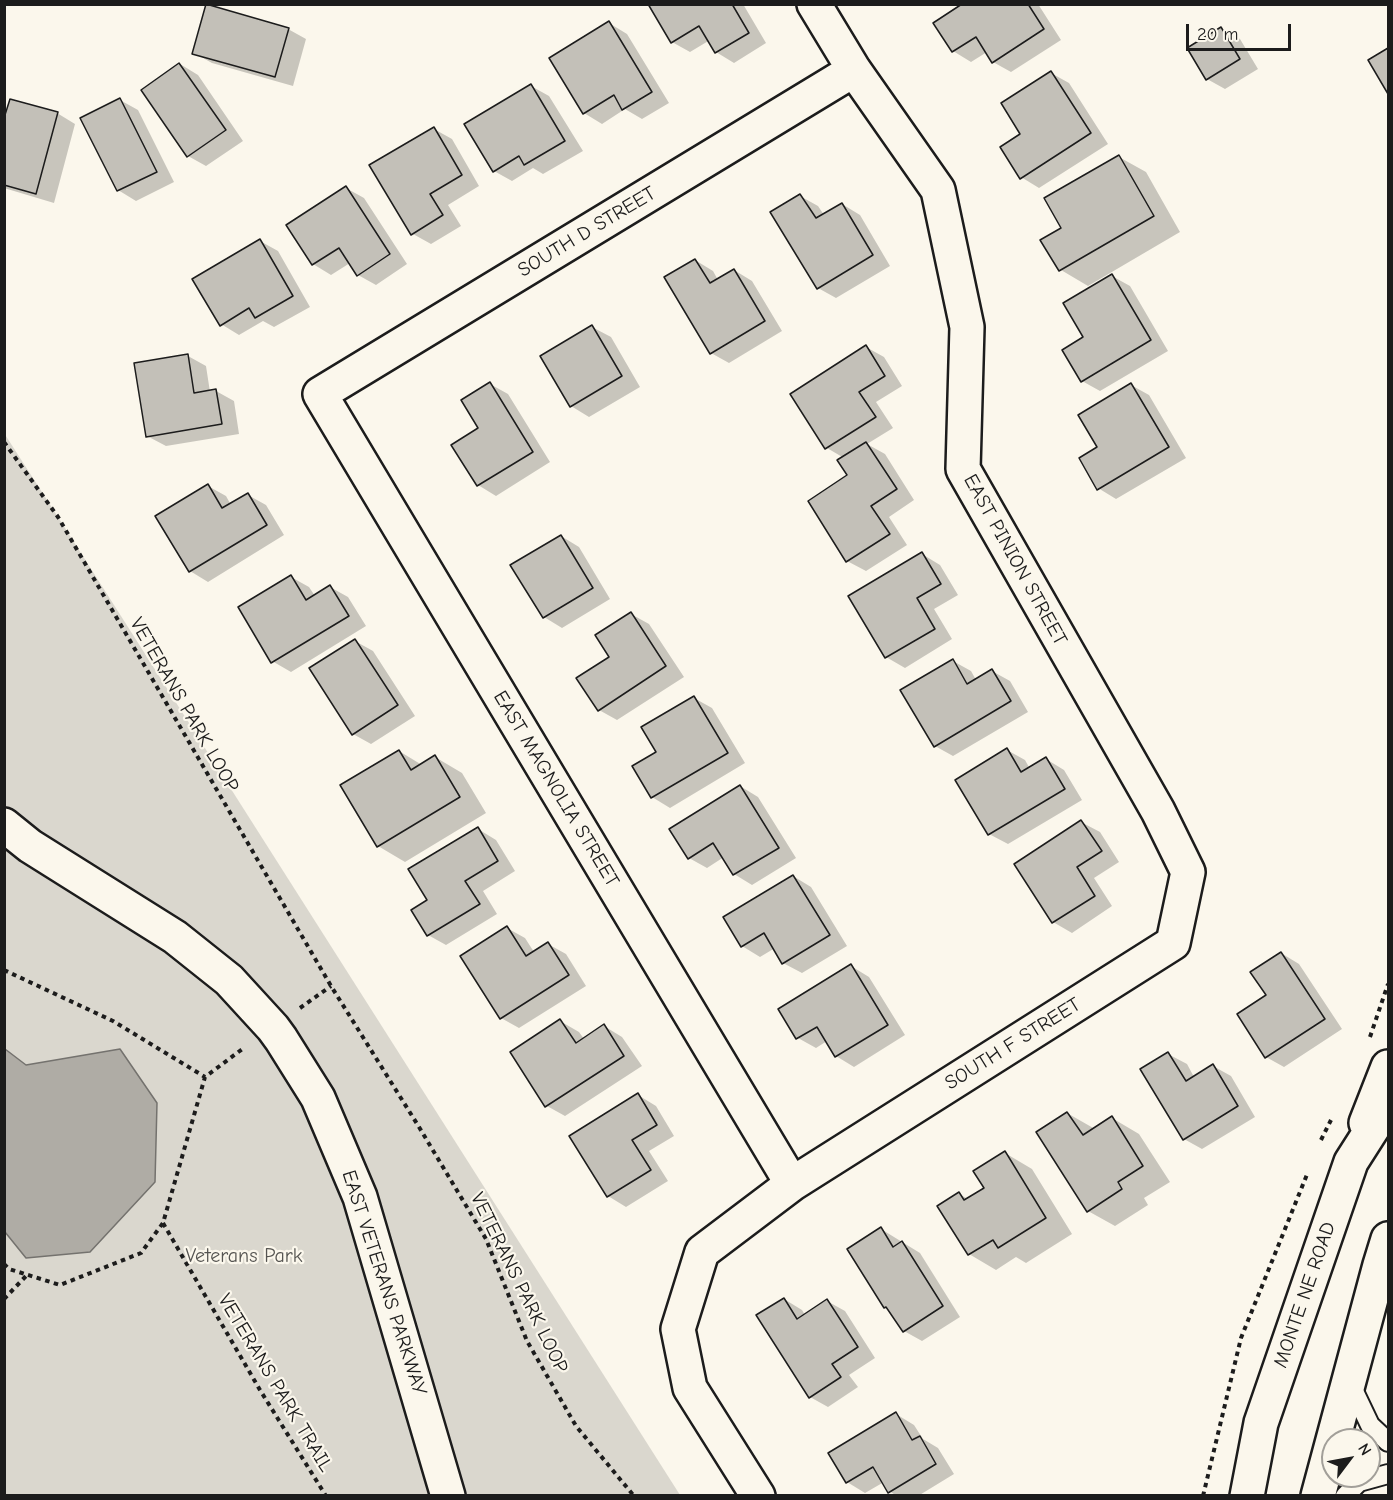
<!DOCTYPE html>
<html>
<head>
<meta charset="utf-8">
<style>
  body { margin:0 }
  #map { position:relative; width:1393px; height:1500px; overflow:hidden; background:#fbf7ec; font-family:"Comic Neue",sans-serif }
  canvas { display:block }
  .frame { position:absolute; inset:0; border:6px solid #1c1c1c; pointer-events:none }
  .north { position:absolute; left:1321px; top:1428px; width:60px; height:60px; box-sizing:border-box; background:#fbf7ec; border:2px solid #a29f99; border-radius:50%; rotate:58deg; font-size:16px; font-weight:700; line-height:24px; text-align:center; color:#1c1c1c }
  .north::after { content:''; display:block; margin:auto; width:21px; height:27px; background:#1c1c1c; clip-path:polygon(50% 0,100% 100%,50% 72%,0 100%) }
  .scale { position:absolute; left:1186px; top:24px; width:105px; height:27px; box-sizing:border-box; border:3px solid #1c1c1c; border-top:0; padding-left:8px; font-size:18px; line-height:21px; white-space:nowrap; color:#1c1c1c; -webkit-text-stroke:4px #fbf7ec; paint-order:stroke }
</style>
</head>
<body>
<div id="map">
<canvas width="1393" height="1500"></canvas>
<div class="frame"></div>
<div class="north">N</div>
<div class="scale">20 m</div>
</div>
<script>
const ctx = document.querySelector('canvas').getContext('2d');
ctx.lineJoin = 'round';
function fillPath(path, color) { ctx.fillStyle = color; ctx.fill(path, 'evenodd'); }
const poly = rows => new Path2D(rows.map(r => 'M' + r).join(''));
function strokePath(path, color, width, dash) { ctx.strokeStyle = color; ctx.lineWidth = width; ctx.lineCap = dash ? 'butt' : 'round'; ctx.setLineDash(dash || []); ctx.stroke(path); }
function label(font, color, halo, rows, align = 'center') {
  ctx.font = font + ' "Comic Neue",sans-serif'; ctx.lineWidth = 4.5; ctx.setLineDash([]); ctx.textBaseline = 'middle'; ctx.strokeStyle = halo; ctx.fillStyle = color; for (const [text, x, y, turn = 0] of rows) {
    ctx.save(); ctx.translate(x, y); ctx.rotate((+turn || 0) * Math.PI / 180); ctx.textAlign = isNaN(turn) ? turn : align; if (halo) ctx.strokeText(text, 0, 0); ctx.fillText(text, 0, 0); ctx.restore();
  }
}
const green = poly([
  [4,433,58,517,680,1495,5,1495]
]);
const water = poly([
  [5,1049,26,1065,120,1049,157,1103,155,1182,90,1252,26,1258,5,1232,5,1049]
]);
const shadow = poly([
  [650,4,743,4,766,43,734,63,716,52,710,40,690,52,672,42],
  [965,4,1038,4,1061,40,1011,72,993,62,987,52,971,62,953,51],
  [609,23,627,34,669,103,642,119,625,109,602,124,584,113],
  [288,29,306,39,293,86,212,63,194,53],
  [1221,29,1240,39,1258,69,1225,89,1207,79],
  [1388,49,1388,91,1370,60],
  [180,64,198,75,243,141,206,166,188,156],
  [1051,73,1069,83,1108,144,1039,188,1021,177],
  [531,86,549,96,583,151,543,174,533,168,512,181,494,171],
  [120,100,138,110,174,182,136,201,118,190],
  [57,113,75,124,54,203,4,188,4,124],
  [434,129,452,139,479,186,448,205,461,226,431,244,413,234],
  [1119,157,1146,172,1180,232,1088,286,1061,270,1042,240,1063,228],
  [346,188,364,198,407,264,376,285,358,275,350,263,331,275,313,264,288,226],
  [800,196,818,206,824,215,842,204,860,215,890,266,836,298,818,288],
  [260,241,278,251,310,307,274,327,263,321,239,335,221,324],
  [695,260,713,271,718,280,734,270,752,281,782,331,729,363,711,353],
  [1112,276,1130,286,1168,351,1100,391,1082,381],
  [592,327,611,337,640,387,589,417,571,406],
  [866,347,884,357,902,386,876,402,893,428,867,444,885,454,914,500,889,517,907,545,866,571,847,561,850,476,844,458,827,448],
  [188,356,206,366,210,392,216,391,234,401,239,434,166,446,147,436],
  [490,384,508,394,550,462,496,496,478,485],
  [1131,385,1149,395,1186,458,1116,499,1098,488,1099,448],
  [208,486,226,496,231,505,248,495,266,505,284,535,208,582,190,571],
  [561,536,579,547,610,599,562,628,544,617],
  [922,554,940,565,958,595,934,609,952,639,905,668,886,657],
  [291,577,309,587,315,596,330,587,348,597,366,626,291,672,272,661],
  [631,614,649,624,684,677,617,720,599,710,611,657],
  [355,641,373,651,415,716,371,744,353,734],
  [953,661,971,671,976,680,992,671,1010,681,1028,712,953,756,935,746],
  [694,698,712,708,745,763,670,808,652,797],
  [1007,750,1025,760,1030,769,1046,759,1064,770,1082,800,1008,844,989,834],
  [399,751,422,765,435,757,462,773,486,813,405,862,378,846],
  [740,786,758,797,796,858,752,885,734,874,724,857,707,868,689,858],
  [1081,822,1100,832,1119,862,1094,878,1112,906,1072,933,1053,922,1016,864],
  [478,829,496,840,515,871,483,891,497,914,446,945,428,935,429,900],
  [793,876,811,887,847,946,802,973,783,963,775,948,760,957,742,946],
  [507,928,525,938,534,952,548,944,566,954,586,986,519,1028,501,1018],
  [1281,953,1299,964,1342,1029,1284,1067,1266,1057,1268,995],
  [851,966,869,977,905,1035,854,1067,836,1056,827,1041,816,1048,798,1038],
  [560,1021,579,1032,584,1039,604,1026,622,1037,642,1066,565,1116,547,1106],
  [1168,1054,1187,1064,1194,1077,1213,1066,1231,1076,1255,1117,1202,1149,1184,1139],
  [638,1095,656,1106,674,1136,649,1151,668,1181,626,1207,608,1196],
  [1067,1113,1095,1129,1112,1118,1139,1134,1170,1182,1144,1198,1148,1205,1115,1226,1088,1211],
  [1005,1153,1032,1169,1072,1234,1026,1263,1016,1257,996,1270,969,1254,959,1194,968,1199,986,1188],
  [881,1229,920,1253,960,1317,922,1341,904,1331],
  [784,1299,802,1310,805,1315,827,1301,845,1311,875,1358,849,1375,858,1387,828,1407,810,1397],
  [896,1414,914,1425,923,1439,938,1448,954,1474,918,1496,897,1496,889,1491,884,1482,865,1493,847,1482]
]);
const building = poly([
  [206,4,289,28,275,77,192,54,206,4],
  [648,4,732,4,749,33,715,53,699,26,671,43,648,4],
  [962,4,1028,4,1044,29,992,63,976,37,952,52,933,23,962,4],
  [609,21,652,92,622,110,614,95,583,114,549,58,609,21],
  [1221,27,1240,59,1206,80,1187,48,1221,27],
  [1388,48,1388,94,1368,60,1388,48],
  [179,63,226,130,187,157,141,90,179,63],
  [1051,71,1091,133,1020,179,1000,147,1020,134,1001,103,1051,71],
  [531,84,565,141,524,165,519,156,493,172,464,124,531,84],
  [120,98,157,172,117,191,80,118,120,98],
  [10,99,58,112,36,194,4,185,4,118,10,99],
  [434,127,462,175,430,194,443,215,411,235,369,165,434,127],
  [1119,155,1154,216,1059,271,1040,240,1061,228,1044,198,1119,155],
  [346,186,390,254,357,276,339,248,312,265,286,225,346,186],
  [800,194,816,218,842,203,873,255,817,289,770,212,800,194],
  [260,239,293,296,255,318,249,308,220,326,192,279,260,239],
  [695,259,710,283,734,269,765,321,710,354,664,277,695,259],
  [1112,274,1151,340,1081,382,1062,350,1083,337,1063,303,1112,274],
  [592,325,622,376,570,407,540,356,592,325],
  [866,345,885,376,859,392,876,417,825,449,790,394,866,345],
  [188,354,194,393,216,389,222,424,146,437,134,363,188,354],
  [490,382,533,452,477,486,451,445,478,428,461,400,490,382],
  [1131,383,1169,447,1097,490,1079,458,1097,447,1078,415,1131,383],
  [866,442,897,489,871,506,890,534,846,562,808,501,847,475,837,460,866,442],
  [208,484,222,508,248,493,267,525,189,572,155,516,208,484],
  [561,535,593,588,543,618,510,565,561,535],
  [922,552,941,584,917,598,935,629,885,658,848,596,922,552],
  [291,575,306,600,330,585,349,616,271,663,238,607,291,575],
  [631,612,666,666,598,711,576,678,609,657,595,635,631,612],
  [355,639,398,705,352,735,309,668,355,639],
  [953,659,967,684,992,669,1011,701,934,747,900,690,953,659],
  [694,696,728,753,651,798,632,766,656,752,641,727,694,696],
  [1007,748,1021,772,1046,757,1065,789,988,835,955,780,1007,748],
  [399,750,411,770,435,755,460,797,377,847,340,785,399,750],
  [740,785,779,848,733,875,713,843,688,859,669,829,740,785],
  [1081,820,1102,851,1077,867,1095,896,1052,923,1014,864,1081,820],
  [478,827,498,861,465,881,480,904,427,936,411,910,427,900,408,869,478,827],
  [793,875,830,935,782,964,764,933,741,947,723,917,793,875],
  [507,926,526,956,548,942,569,975,500,1019,460,956,507,926],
  [1281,952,1325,1019,1265,1058,1237,1014,1266,995,1250,972,1281,952],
  [851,964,888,1025,835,1057,817,1027,796,1039,778,1009,851,964],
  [560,1019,576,1043,604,1024,624,1056,545,1107,510,1052,560,1019],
  [1168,1052,1186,1081,1213,1064,1238,1106,1183,1140,1140,1069,1168,1052],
  [638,1093,657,1125,632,1140,651,1170,607,1197,569,1136,638,1093],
  [1067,1112,1083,1135,1112,1116,1143,1166,1118,1182,1122,1189,1087,1212,1036,1132,1067,1112],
  [1005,1151,1046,1218,998,1248,993,1240,968,1255,937,1206,959,1192,964,1200,984,1188,973,1171,1005,1151],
  [881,1227,893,1247,902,1241,943,1306,903,1332,886,1307,884,1308,847,1249,881,1227],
  [784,1298,797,1319,827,1299,858,1347,832,1364,841,1377,809,1398,756,1315,784,1298],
  [896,1412,912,1440,920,1436,936,1464,888,1493,873,1467,846,1483,828,1453,896,1412]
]);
const path = poly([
  [4,442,58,517,331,986,419,1127,486,1239,527,1341,576,1426,634,1496],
  [4,970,113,1021,205,1077],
  [300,1008,331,986],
  [1370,1037,1388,984],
  [1321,1140,1331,1120],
  [163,1223,260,1390,326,1496],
  [4,1264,9,1269,60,1285,141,1253,163,1223,205,1077,245,1047],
  [4,1299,27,1275],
  [1203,1496,1241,1338,1308,1172]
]);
const service = poly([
  [1349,1381,1370,1425,1388,1442],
  [1345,1496,1359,1482,1388,1474]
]);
const minor = poly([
  [4,825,30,846,175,937,229,980,273,1028,281,1039,318,1098,360,1197,448,1496],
  [792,1184,320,394,854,70],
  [758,1496,690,1388,678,1329,702,1252,792,1184,1173,943,1188,872,1158,811,963,469,967,327,938,190,854,70,814,4]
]);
const tertiary = poly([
  [1366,1123,1388,1067],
  [1247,1496,1261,1423,1351,1162,1388,1104],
  [1318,1496,1380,1265,1388,1239]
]);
const streetNames = [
  ["SOUTH D STREET",587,232,-31],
  ["EAST PINION STREET",1015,560,61],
  ["VETERANS PARK LOOP",184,705,60],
  ["EAST MAGNOLIA STREET",556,789,59],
  ["SOUTH F STREET",1013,1044,-32],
  ["EAST VETERANS PARKWAY",384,1283,72],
  ["VETERANS PARK LOOP",519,1283,64],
  ["MONTE NE ROAD",1305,1295,-71],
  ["VETERANS PARK TRAIL",275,1383,59]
];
const parkNames = [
  ["Veterans Park",244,1256]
];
fillPath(green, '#dad7ce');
fillPath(water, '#afaca5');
strokePath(water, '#74726e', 1.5);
fillPath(shadow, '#0003');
fillPath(building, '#c3c0b8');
strokePath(building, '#1c1c1c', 1.5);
strokePath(service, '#1c1c1c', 22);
strokePath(minor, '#1c1c1c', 38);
strokePath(tertiary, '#1c1c1c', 38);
strokePath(path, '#1c1c1c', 4, [4.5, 4.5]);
strokePath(service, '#fbf7ec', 18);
strokePath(minor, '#fbf7ec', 33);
strokePath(tertiary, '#fbf7ec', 33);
label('20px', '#1c1c1c', '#fbf7ec', streetNames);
label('20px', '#555451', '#fbf7ec', parkNames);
</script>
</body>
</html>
